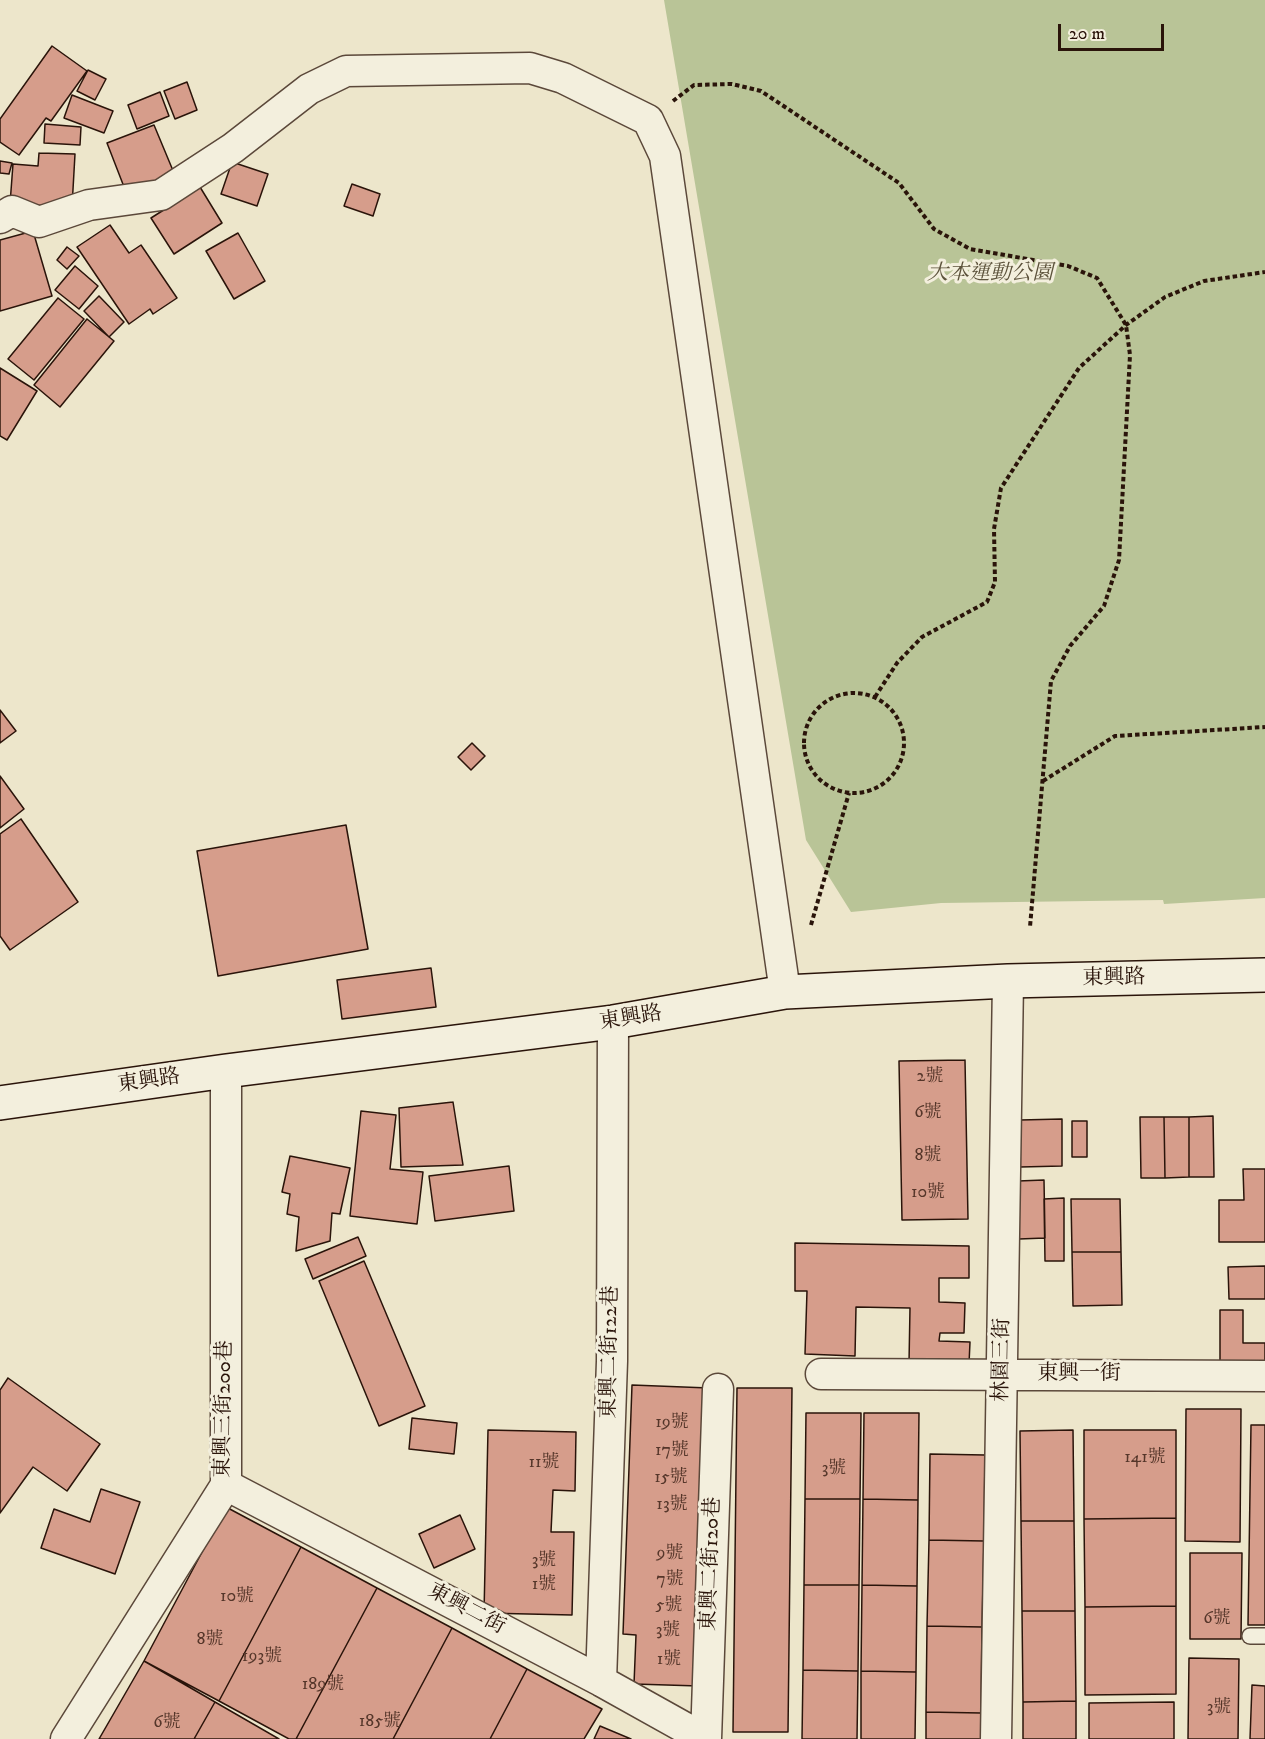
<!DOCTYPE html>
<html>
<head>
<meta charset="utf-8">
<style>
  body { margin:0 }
  #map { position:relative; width:1265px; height:1739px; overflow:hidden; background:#ede6cb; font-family:"IM FELL DW Pica",serif }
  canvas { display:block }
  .scale { position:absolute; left:1058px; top:24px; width:106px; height:27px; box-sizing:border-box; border:3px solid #2a140a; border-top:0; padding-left:8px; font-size:18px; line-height:21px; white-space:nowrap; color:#2a140a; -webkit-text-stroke:4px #f3efdd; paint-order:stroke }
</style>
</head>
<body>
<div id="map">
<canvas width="1265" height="1739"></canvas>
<div class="scale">20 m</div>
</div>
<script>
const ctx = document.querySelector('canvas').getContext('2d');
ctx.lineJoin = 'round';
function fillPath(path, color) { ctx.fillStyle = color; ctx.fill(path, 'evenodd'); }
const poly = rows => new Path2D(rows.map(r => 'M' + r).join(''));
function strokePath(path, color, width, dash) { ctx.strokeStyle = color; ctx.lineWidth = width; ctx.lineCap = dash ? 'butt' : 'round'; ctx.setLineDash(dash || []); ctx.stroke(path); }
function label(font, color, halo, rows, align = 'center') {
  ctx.font = font + ' "IM FELL DW Pica","Noto Serif TC",serif'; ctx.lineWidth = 6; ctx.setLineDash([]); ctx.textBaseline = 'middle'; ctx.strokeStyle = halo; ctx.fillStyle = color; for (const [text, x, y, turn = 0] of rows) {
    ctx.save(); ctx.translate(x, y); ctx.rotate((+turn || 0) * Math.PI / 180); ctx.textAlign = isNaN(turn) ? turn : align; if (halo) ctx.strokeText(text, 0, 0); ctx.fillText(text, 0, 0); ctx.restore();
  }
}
const green = poly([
  [664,0,1265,0,1265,898,1164,904,1163,900,941,903,851,912,806,840]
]);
const building = poly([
  [52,46,87,71,51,121,46,118,19,155,0,142,0,119,52,46],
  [88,70,106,79,95,100,77,91,88,70],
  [187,82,197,110,175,119,164,91,187,82],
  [160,92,169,116,137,129,128,105,160,92],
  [72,95,113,111,104,133,64,118,72,95],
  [45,124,81,127,80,145,44,143,45,124],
  [154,125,174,173,126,192,107,143,154,125],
  [39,153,75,154,72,207,10,204,13,164,38,166,39,153],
  [0,161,12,163,9,174,0,173,0,161],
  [232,162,268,174,257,206,221,194,232,162],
  [352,184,380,194,373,216,344,206,352,184],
  [200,187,222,223,174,254,151,218,200,187],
  [110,225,129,253,141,245,177,298,153,314,150,309,129,324,77,247,110,225],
  [33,231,52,296,0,311,0,240,33,231],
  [238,233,265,281,234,299,206,251,238,233],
  [67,247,79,256,67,269,57,260,67,247],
  [75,266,98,286,79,309,55,290,75,266],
  [99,296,124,322,109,337,84,311,99,296],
  [58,298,84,319,34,380,8,359,58,298],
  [87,319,114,341,60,407,34,385,87,319],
  [0,368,37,391,7,440,0,436,0,368],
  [0,710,16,731,0,743,0,710],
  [472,743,485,756,471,770,458,757,472,743],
  [0,776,24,809,0,828,0,776],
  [21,819,78,902,10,950,0,936,0,834,21,819],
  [346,825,368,949,218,976,197,851,346,825],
  [431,968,436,1007,342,1019,337,980,431,968],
  [965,1060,968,1219,902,1220,899,1061,965,1060],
  [453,1102,463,1165,401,1167,399,1108,453,1102],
  [361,1111,396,1115,390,1169,423,1172,417,1224,350,1216,361,1111],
  [1213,1116,1214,1177,1189,1177,1189,1117,1213,1116],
  [1140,1117,1164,1117,1165,1178,1141,1178,1140,1117],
  [1164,1117,1189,1117,1189,1177,1165,1178,1164,1117],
  [1062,1119,1062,1166,1020,1167,1020,1120,1062,1119],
  [1072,1121,1087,1121,1087,1157,1072,1157,1072,1121],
  [290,1156,350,1168,340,1214,332,1213,330,1241,296,1251,299,1217,287,1214,290,1194,282,1192,290,1156],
  [509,1166,514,1211,435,1221,429,1176,509,1166],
  [1243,1169,1265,1169,1265,1242,1219,1242,1219,1200,1244,1200,1243,1169],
  [1044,1180,1045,1238,1019,1239,1018,1181,1044,1180],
  [1064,1198,1064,1261,1045,1261,1044,1199,1064,1198],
  [1071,1199,1120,1199,1121,1252,1072,1252,1071,1199],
  [358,1237,366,1256,313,1279,305,1259,358,1237],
  [795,1243,969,1246,969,1278,939,1278,939,1302,965,1303,964,1333,940,1333,939,1341,970,1342,969,1364,909,1363,910,1308,856,1307,855,1356,805,1354,807,1291,795,1291,795,1243],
  [1072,1252,1121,1252,1122,1305,1073,1306,1072,1252],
  [364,1261,425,1406,379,1426,319,1281,364,1261],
  [1265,1266,1265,1299,1229,1299,1228,1267,1265,1266],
  [1220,1310,1243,1310,1243,1343,1265,1343,1265,1361,1220,1361,1220,1310],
  [8,1378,100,1444,67,1491,33,1467,0,1513,0,1390,8,1378],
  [632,1385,709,1388,699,1686,634,1684,636,1635,623,1634,632,1385],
  [737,1388,792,1388,788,1732,733,1732,737,1388],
  [1186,1409,1241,1409,1240,1542,1185,1541,1186,1409],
  [806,1413,861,1413,860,1499,805,1499,806,1413],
  [864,1413,919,1413,918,1500,863,1499,864,1413],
  [412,1418,457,1423,454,1454,409,1449,412,1418],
  [1251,1425,1265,1425,1265,1625,1248,1625,1251,1425],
  [488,1430,576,1432,575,1491,553,1490,551,1532,574,1532,572,1615,484,1613,488,1430],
  [1073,1430,1074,1521,1021,1521,1020,1431,1073,1430],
  [1084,1430,1176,1430,1176,1518,1084,1519,1084,1430],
  [930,1454,985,1455,984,1541,929,1540,930,1454],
  [101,1489,140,1502,115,1574,41,1548,54,1509,90,1522,101,1489],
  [805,1499,860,1499,859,1585,804,1585,805,1499],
  [863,1499,918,1500,917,1586,862,1585,863,1499],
  [226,1507,301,1547,219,1701,144,1661,226,1507],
  [460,1515,475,1549,434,1568,419,1534,460,1515],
  [1176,1518,1176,1606,1085,1607,1084,1519,1176,1518],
  [1021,1521,1074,1521,1075,1611,1022,1611,1021,1521],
  [929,1540,984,1541,982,1627,927,1626,929,1540],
  [301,1547,377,1588,296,1739,289,1739,219,1701,301,1547],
  [1190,1553,1242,1553,1241,1639,1190,1639,1190,1553],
  [804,1585,859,1585,858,1671,803,1670,804,1585],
  [862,1585,917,1586,916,1672,861,1671,862,1585],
  [377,1588,452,1628,393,1739,296,1739,377,1588],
  [1176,1606,1176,1694,1085,1695,1085,1607,1176,1606],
  [1022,1611,1075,1611,1076,1701,1023,1702,1022,1611],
  [927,1626,982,1627,981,1713,926,1712,927,1626],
  [452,1628,527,1669,490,1739,393,1739,452,1628],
  [1189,1658,1239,1659,1238,1739,1188,1739,1189,1658],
  [144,1661,215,1702,194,1739,99,1739,144,1661],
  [527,1669,602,1709,584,1739,490,1739,527,1669],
  [803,1670,858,1671,857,1739,802,1739,803,1670],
  [861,1671,916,1672,915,1739,861,1739,861,1671],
  [1252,1685,1265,1686,1265,1739,1250,1739,1252,1685],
  [1076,1701,1076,1739,1023,1739,1023,1702,1076,1701],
  [215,1702,279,1739,194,1739,215,1702],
  [1174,1702,1174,1739,1089,1739,1089,1703,1174,1702],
  [926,1712,981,1713,981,1739,926,1739,926,1712],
  [600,1726,631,1739,594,1739,600,1726]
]);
const path = poly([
  [673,101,694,85,732,84,761,91,899,183,934,229,970,249,1068,266,1097,278,1126,325,1130,355,1119,560,1104,606,1070,646,1051,681,1030,927],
  '804 743a50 50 0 1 1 100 0a50 50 0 1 1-100 0Z',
  [875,697,897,663,922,637,987,602,995,582,994,529,1001,488,1079,368,1126,325,1165,297,1204,281,1265,272],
  [1043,781,1115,736,1265,727],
  [811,925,849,793]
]);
const lane = poly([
  [1250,1636,1265,1636]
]);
const street = poly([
  [0,218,12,211,39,222,89,205,161,195,233,148,309,89,346,71,530,68,563,78,648,120,665,156,785,992],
  [821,1374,1265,1376],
  [226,1485,601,1681,705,1739],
  [601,1681,612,1361,613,1022],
  [66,1739,226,1485,226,1071],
  [706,1739,718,1389],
  [996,1739,1008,981]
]);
const secondary = poly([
  [0,1103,226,1071,613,1022,785,992,1008,981,1265,975]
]);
const numberNames = [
  ["2號",930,1077],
  ["6號",928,1113],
  ["8號",928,1156],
  ["10號",928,1193],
  ["19號",672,1423],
  ["17號",672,1451],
  ["141號",1145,1458],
  ["11號",544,1463],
  ["3號",834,1469],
  ["15號",671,1478],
  ["13號",672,1505],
  ["9號",670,1554],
  ["3號",544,1561],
  ["7號",670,1580],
  ["1號",544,1585],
  ["10號",237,1597],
  ["5號",669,1606],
  ["6號",1217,1619],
  ["3號",668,1631],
  ["8號",210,1640],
  ["193號",262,1657],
  ["1號",669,1660],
  ["189號",323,1685],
  ["3號",1219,1708],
  ["185號",380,1722],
  ["6號",167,1723]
];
const parkNames = [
  ["大本運動公園",990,275]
];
const streetNames = [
  ["東興路",1114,979,-1],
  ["東興路",631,1019,-9],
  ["東興路",149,1082,-8],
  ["東興二街122巷",611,1352,-89],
  ["林園三街",1003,1360,-89],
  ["東興一街",1079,1375],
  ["東興三街200巷",225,1409,-89],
  ["東興二街120巷",712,1564,-88],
  ["東興二街",466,1610,28]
];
fillPath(green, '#b9c497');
fillPath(building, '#d69d8b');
strokePath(building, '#2a140a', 1.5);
strokePath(lane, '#5b483a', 18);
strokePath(street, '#5b483a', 33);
strokePath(secondary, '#2a140a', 36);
strokePath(path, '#2a140a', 4, [4.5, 3]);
strokePath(lane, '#f3efdd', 15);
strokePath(street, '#f3efdd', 30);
strokePath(secondary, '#f3efdd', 33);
label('18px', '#55362a', null, numberNames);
label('italic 21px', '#5c523b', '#f3efdd', parkNames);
label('21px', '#2a140a', '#f3efdd', streetNames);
</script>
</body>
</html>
